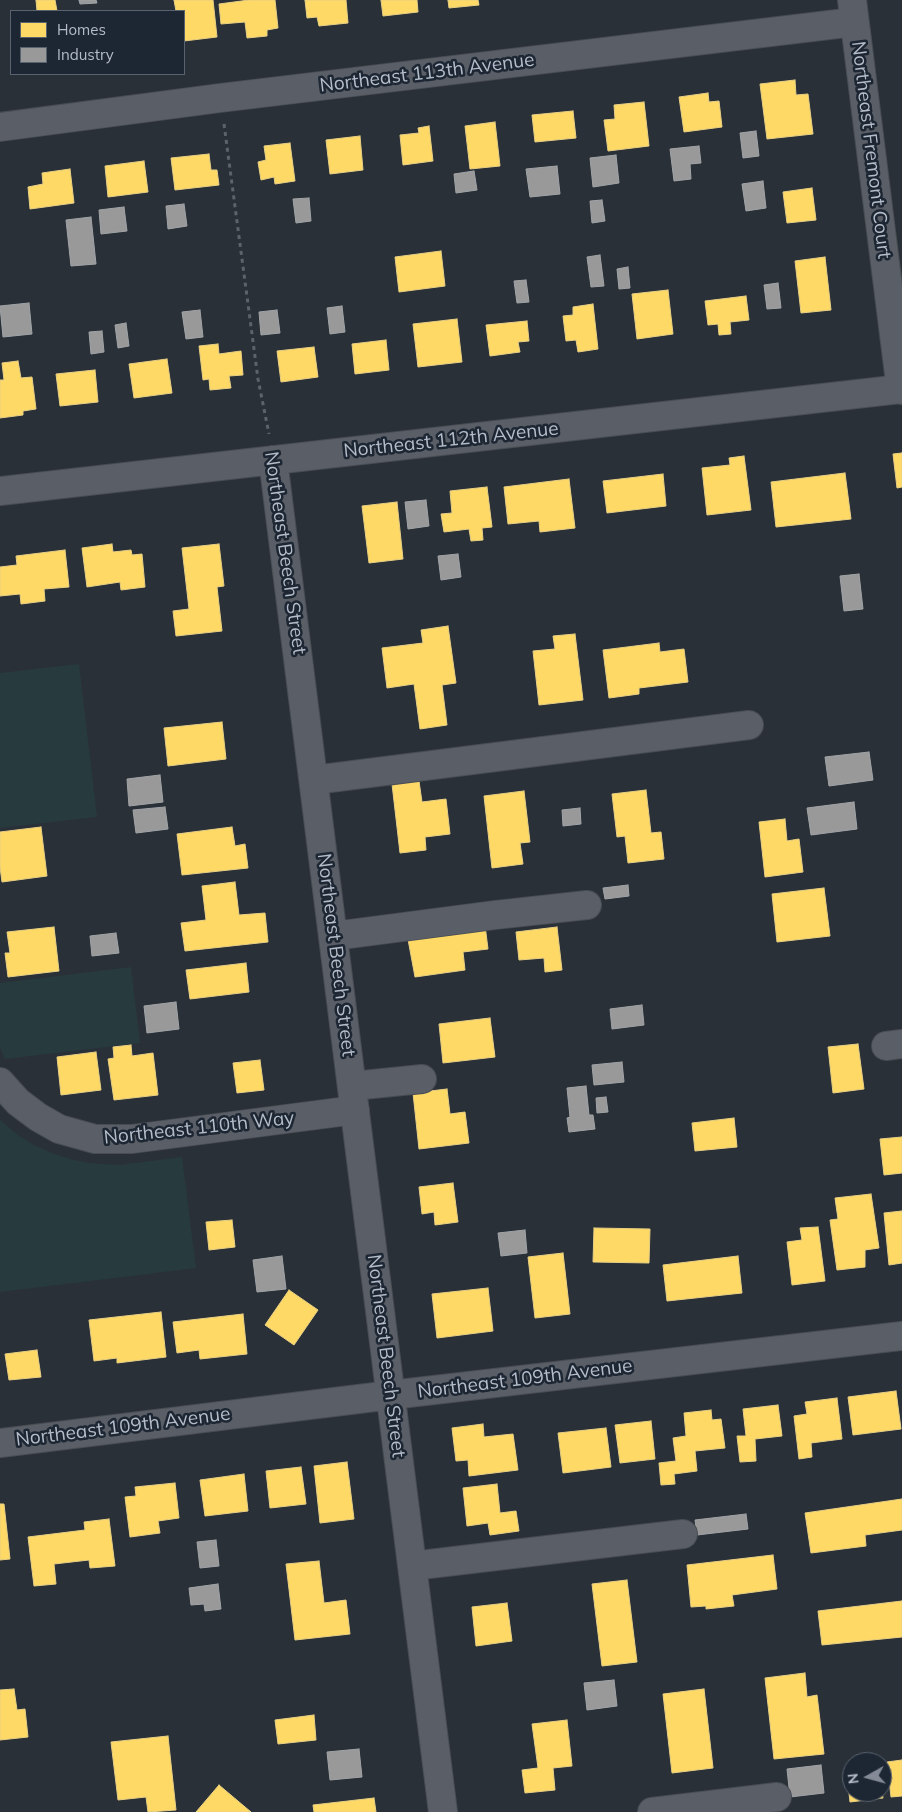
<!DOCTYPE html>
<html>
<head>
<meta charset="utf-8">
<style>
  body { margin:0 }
  #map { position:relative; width:902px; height:1812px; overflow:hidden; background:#2a3038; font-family:Mulish,sans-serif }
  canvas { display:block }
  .legend { position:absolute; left:10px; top:10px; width:175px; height:65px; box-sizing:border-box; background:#1d2633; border:1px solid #59626f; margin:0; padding:6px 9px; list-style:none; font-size:15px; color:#b4bcc9 }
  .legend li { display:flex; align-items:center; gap:10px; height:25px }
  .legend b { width:25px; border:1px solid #59626f }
  .north { position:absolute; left:842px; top:1752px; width:50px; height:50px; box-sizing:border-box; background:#1d2633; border:1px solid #59626f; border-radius:50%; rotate:263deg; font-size:14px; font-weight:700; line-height:20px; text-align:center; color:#b4bcc9 }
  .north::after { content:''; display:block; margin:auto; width:18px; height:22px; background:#848b96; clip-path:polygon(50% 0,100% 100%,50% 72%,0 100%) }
</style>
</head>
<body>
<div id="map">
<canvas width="902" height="1812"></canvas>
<ul class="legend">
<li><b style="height:14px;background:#ffd966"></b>Homes</li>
<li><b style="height:14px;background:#999"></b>Industry</li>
</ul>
<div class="north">N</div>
</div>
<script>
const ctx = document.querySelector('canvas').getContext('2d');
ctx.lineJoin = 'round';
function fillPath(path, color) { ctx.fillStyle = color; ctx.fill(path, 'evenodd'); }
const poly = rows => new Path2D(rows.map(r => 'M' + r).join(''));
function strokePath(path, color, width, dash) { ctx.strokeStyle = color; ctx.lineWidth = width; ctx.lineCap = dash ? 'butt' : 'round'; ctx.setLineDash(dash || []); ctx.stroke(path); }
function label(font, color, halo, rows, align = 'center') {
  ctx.font = font + ' Mulish,sans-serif'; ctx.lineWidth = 5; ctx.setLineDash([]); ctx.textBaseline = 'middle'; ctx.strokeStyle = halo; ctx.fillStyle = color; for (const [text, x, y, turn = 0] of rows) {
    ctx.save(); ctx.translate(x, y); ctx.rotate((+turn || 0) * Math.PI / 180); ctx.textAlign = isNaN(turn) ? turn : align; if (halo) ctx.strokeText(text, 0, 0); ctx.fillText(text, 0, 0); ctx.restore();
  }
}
const green = poly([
  [79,664,97,817,0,828,0,673],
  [131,967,140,1043,5,1059,0,1048,0,983],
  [0,1120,19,1136,34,1145,52,1153,70,1159,89,1163,119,1165,182,1157,196,1268,0,1292]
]);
const homes = poly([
  [36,0,55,0,57,11,37,11,36,0],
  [174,0,213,0,217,37,184,41,184,11,176,11,174,0],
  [249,0,275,0,278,28,267,30,267,36,247,38,245,22,221,24,219,4,249,0],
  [305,0,346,0,348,23,319,26,317,17,307,18,305,0],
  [381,0,417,0,418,12,383,16,381,0],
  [448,0,478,0,479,5,449,8,448,0],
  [795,80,796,95,808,94,813,134,767,139,760,84,795,80],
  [708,93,709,102,719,101,722,127,684,132,679,97,708,93],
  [644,102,649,146,608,151,604,120,615,119,614,105,644,102],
  [573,111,576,138,535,142,532,115,573,111],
  [495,122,500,166,470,169,465,126,495,122],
  [429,126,433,161,403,165,400,135,419,133,418,128,429,126],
  [360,136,363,170,330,174,326,140,360,136],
  [290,143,295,181,275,184,274,177,261,180,258,162,266,160,264,146,290,143],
  [209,154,211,170,217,170,219,185,175,190,171,158,209,154],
  [144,161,148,192,108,197,105,166,144,161],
  [70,169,74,203,30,209,28,187,43,184,42,173,70,169],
  [812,188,816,220,787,223,783,192,812,188],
  [441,251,445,286,399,292,395,257,441,251],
  [825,257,831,310,801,313,795,261,825,257],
  [668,290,673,334,637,339,632,294,668,290],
  [746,296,749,320,730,322,731,334,719,335,718,324,708,325,705,301,746,296],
  [593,304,598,349,578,352,576,340,566,341,563,316,573,315,573,307,593,304],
  [457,319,462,362,418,367,413,324,457,319],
  [527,321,529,341,518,342,520,352,490,356,486,325,527,321],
  [386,340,389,370,355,374,352,344,386,340],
  [218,344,219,354,241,351,243,375,229,376,231,388,210,390,209,379,203,380,199,346,218,344],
  [314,347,318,377,281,382,277,351,314,347],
  [167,359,172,393,134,398,129,364,167,359],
  [18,361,21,378,32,377,36,409,23,411,23,415,0,418,0,380,4,380,2,363,18,361],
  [95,370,98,402,60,406,56,374,95,370],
  [902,453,902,487,897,488,893,454,902,453],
  [744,456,751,510,707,515,702,468,730,465,729,458,744,456],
  [845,473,851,519,776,527,771,482,845,473],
  [663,474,666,506,607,513,603,481,663,474],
  [569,479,575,528,540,532,539,521,508,524,504,487,569,479],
  [487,487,492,527,482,528,483,540,471,541,469,529,444,532,441,514,452,513,450,491,487,487],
  [397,502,403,559,369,563,362,506,397,502],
  [112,544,113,552,131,550,132,555,142,554,145,587,121,590,120,582,87,587,82,548,112,544],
  [219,544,224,586,217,587,222,631,176,636,173,611,189,609,182,548,219,544],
  [65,550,69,587,44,589,45,601,21,604,20,594,0,596,0,567,17,565,16,556,65,550],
  [448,626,456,683,442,685,447,725,420,729,414,684,387,688,382,648,423,643,421,630,448,626],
  [575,634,583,700,539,705,533,651,555,649,553,636,575,634],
  [659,643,660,652,684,649,688,682,639,688,639,694,609,698,603,650,659,643],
  [222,722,226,759,168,766,164,728,222,722],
  [419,781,422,802,446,799,450,834,425,837,426,850,400,853,392,784,419,781],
  [646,790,651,833,661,832,664,859,628,863,625,836,617,837,612,794,646,790],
  [524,791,530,842,520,843,523,864,492,868,484,796,524,791],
  [785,819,787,841,799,839,803,872,765,877,759,822,785,819],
  [41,827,47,876,2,882,0,867,0,832,41,827],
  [232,827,235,846,245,844,248,868,182,875,177,834,232,827],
  [235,882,239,915,265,913,268,942,185,951,181,923,206,920,202,886,235,882],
  [824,888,830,936,777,942,772,894,824,888],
  [485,925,488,949,463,952,465,970,415,977,407,934,485,925],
  [54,927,59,971,8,977,5,953,10,953,7,932,54,927],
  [557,927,562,970,545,972,544,958,519,960,516,932,557,927],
  [246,963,249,992,190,999,186,970,246,963],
  [490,1018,495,1057,443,1063,439,1024,490,1018],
  [858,1044,864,1089,833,1093,828,1047,858,1044],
  [131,1045,132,1056,153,1053,158,1095,114,1100,108,1059,114,1058,113,1047,131,1045],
  [96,1052,101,1090,61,1095,57,1057,96,1052],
  [260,1060,264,1090,237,1093,233,1063,260,1060],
  [447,1089,450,1114,465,1112,469,1143,419,1149,413,1093,447,1089],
  [734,1118,737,1147,695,1151,692,1123,734,1118],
  [902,1137,902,1173,884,1175,880,1139,902,1137],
  [453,1183,458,1222,435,1225,434,1212,422,1214,419,1187,453,1183],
  [871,1194,879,1248,865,1250,865,1267,837,1270,830,1220,838,1219,835,1198,871,1194],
  [902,1211,902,1263,889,1265,884,1213,902,1211],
  [232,1220,235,1247,209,1250,206,1222,232,1220],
  [818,1227,825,1281,792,1285,787,1242,802,1240,800,1228,818,1227],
  [594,1228,650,1229,649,1263,593,1262,594,1228],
  [563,1253,570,1314,535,1318,528,1257,563,1253],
  [738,1256,742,1293,667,1301,663,1265,738,1256],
  [488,1288,493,1331,437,1338,432,1294,488,1288],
  [289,1290,318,1310,294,1345,265,1325,289,1290],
  [161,1312,166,1357,117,1363,117,1358,94,1361,89,1320,161,1312],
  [243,1314,247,1354,200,1359,199,1350,177,1353,173,1322,243,1314],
  [37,1350,41,1377,9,1380,5,1354,37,1350],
  [896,1391,901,1429,853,1435,848,1397,896,1391],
  [837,1398,842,1439,811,1443,812,1457,799,1459,794,1416,807,1414,805,1402,837,1398],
  [778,1405,782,1436,755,1439,756,1461,740,1462,737,1436,746,1436,743,1409,778,1405],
  [711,1410,712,1420,721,1419,725,1448,695,1451,697,1471,674,1474,675,1484,661,1485,659,1463,676,1461,673,1438,686,1436,684,1413,711,1410],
  [651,1421,655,1459,620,1463,615,1425,651,1421],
  [483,1424,484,1437,513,1434,518,1470,469,1476,468,1460,456,1461,452,1428,483,1424],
  [606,1428,611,1467,563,1473,558,1433,606,1428],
  [347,1462,354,1519,320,1523,314,1466,347,1462],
  [301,1467,306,1504,270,1508,266,1471,301,1467],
  [244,1474,248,1511,205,1516,200,1480,244,1474],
  [175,1483,179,1518,158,1521,160,1533,130,1537,125,1497,136,1496,135,1487,175,1483],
  [497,1484,500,1513,516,1511,519,1531,490,1535,488,1523,467,1526,463,1488,497,1484],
  [902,1499,902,1530,865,1535,866,1546,811,1553,805,1513,902,1499],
  [0,1504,4,1504,10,1559,0,1560,0,1504],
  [109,1519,115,1566,90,1568,89,1560,54,1564,56,1584,34,1586,28,1537,85,1530,84,1522,109,1519],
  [773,1555,777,1589,732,1595,734,1606,706,1609,706,1606,691,1607,687,1565,773,1555],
  [319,1561,324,1603,346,1600,350,1634,295,1640,286,1564,319,1561],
  [627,1580,637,1662,602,1666,592,1584,627,1580],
  [902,1601,902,1637,822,1645,818,1611,902,1601],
  [507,1603,512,1641,476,1646,472,1607,507,1603],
  [805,1673,807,1697,817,1695,824,1754,774,1759,765,1678,805,1673],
  [14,1689,17,1710,25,1709,28,1737,0,1740,0,1690,14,1689],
  [704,1689,713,1768,672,1773,663,1694,704,1689],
  [314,1715,316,1740,278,1744,275,1720,314,1715],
  [567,1720,572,1766,553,1768,555,1790,525,1793,522,1770,538,1768,532,1724,567,1720],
  [168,1736,176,1810,148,1812,146,1797,118,1800,111,1742,168,1736],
  [902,1760,902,1796,891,1797,887,1762,902,1760],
  [852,1766,852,1792,882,1792,883,1798,850,1802,846,1767,852,1766],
  [219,1785,251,1812,196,1812,219,1785],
  [374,1798,376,1812,314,1812,313,1805,374,1798]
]);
const industry = poly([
  [79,0,96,0,97,3,80,4,79,0],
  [756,131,759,156,743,158,740,133,756,131],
  [699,146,701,163,690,164,691,179,674,181,670,149,699,146],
  [616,155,619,183,593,187,590,158,616,155],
  [557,166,560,194,530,197,526,169,557,166],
  [474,171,477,190,456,193,454,174,474,171],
  [763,181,766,208,746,211,742,184,763,181],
  [309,198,311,221,296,223,293,199,309,198],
  [602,200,605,221,592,223,590,201,602,200],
  [184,204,187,226,168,229,166,206,184,204],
  [124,207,127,231,101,234,99,210,124,207],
  [91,217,96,264,71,266,66,220,91,217],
  [600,255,604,286,591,287,587,257,600,255],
  [628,267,630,288,619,289,617,269,628,267],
  [526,280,529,302,517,303,514,281,526,280],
  [778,283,781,308,767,309,764,285,778,283],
  [29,303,32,334,3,337,0,306,29,303],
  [342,306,345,332,330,334,327,308,342,306],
  [200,310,203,337,186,339,182,312,200,310],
  [277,310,280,333,261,335,259,312,277,310],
  [126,323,129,346,118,348,115,325,126,323],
  [102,331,104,352,91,354,89,332,102,331],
  [426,500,429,526,408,529,405,502,426,500],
  [458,554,461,577,441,580,438,556,458,554],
  [859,574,863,609,844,611,840,576,859,574],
  [869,752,873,780,829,786,825,757,869,752],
  [160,775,163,802,129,806,127,779,160,775],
  [854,802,857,829,811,835,807,808,854,802],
  [165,807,168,829,136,833,133,810,165,807],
  [580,808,581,824,563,826,562,810,580,808],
  [628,885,629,896,605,899,603,888,628,885],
  [116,933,119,953,92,956,90,936,116,933],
  [176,1002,179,1029,147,1033,144,1006,176,1002],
  [642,1005,644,1025,612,1029,610,1009,642,1005],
  [622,1062,624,1082,594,1085,592,1065,622,1062],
  [586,1086,589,1115,593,1115,595,1129,569,1132,567,1118,570,1117,567,1088,586,1086],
  [606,1097,608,1112,597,1113,596,1098,606,1097],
  [525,1230,527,1253,501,1256,498,1233,525,1230],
  [282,1256,286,1289,257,1292,253,1260,282,1256],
  [746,1514,748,1529,697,1535,695,1520,746,1514],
  [216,1540,219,1566,200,1568,197,1542,216,1540],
  [218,1584,221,1609,205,1611,204,1604,191,1605,189,1588,218,1584],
  [614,1680,617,1706,587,1710,584,1683,614,1680],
  [359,1749,362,1777,330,1780,327,1752,359,1749],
  [821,1765,824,1793,790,1797,787,1769,821,1765]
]);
const path = poly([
  [224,124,258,379,269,434]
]);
const minor = poly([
  [852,0,901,390],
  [0,127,220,98,854,22],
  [273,460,443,1812],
  [0,491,902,389],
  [314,780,749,725],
  [334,936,495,915,587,905],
  [886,1046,902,1044],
  [0,1082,18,1102,38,1117,59,1129,95,1139,132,1139,355,1110],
  [353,1086,422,1079],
  [0,1443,391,1395,902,1336],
  [412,1566,683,1534],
  [652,1812,777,1797]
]);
const streetNames = [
  ["Northeast 113th Avenue",427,73,-7],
  ["Northeast Fremont Court",871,150,83],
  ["Northeast 112th Avenue",451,440,-6],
  ["Northeast Beech Street",285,553,82],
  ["Northeast Beech Street",336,955,83],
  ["Northeast 110th Way",199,1128,-6],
  ["Northeast Beech Street",386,1356,83],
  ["Northeast 109th Avenue",525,1379,-7],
  ["Northeast 109th Avenue",123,1427,-7]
];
fillPath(green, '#273a3e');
fillPath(homes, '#ffd966');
strokePath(homes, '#e8d084', 1);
fillPath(industry, '#999');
strokePath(industry, '#a1a4a7', 1);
strokePath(minor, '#484c53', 30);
strokePath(path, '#5d636a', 3, [4, 4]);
strokePath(minor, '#5a5e66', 28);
label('19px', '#b4bcc9', '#1d2633', streetNames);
</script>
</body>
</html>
